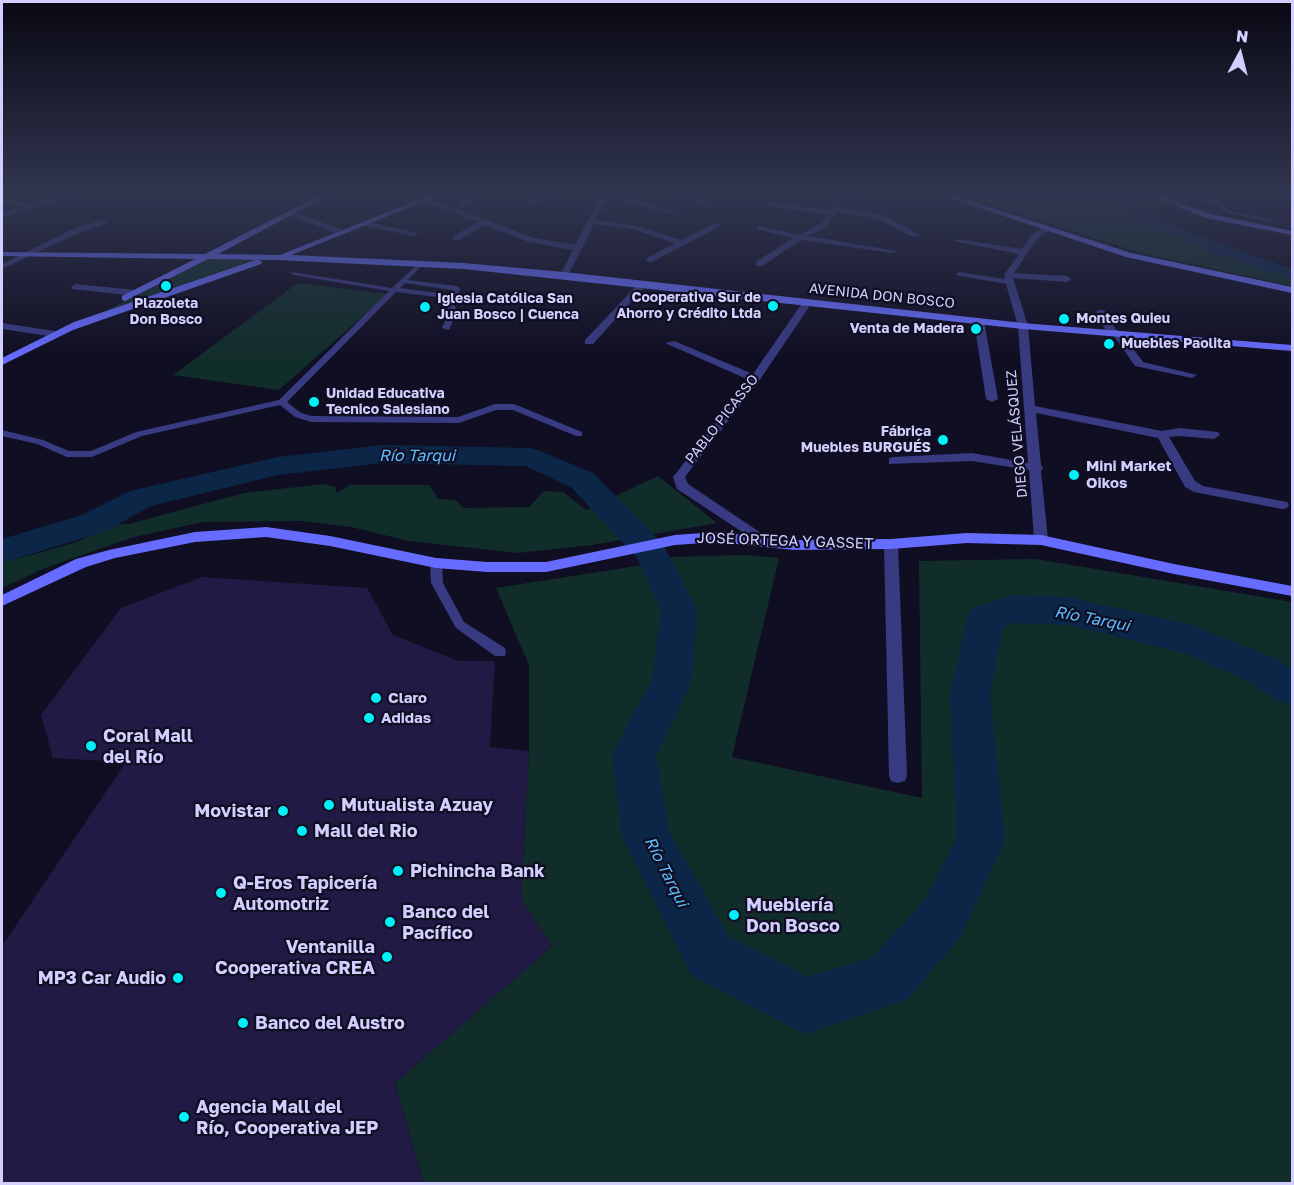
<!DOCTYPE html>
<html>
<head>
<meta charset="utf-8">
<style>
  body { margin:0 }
  #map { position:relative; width:1294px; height:1185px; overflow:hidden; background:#100e23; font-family:"Golos Text",sans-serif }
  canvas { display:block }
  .frame { position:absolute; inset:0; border:3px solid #d2cfff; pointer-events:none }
  .north { position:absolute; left:1210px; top:24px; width:60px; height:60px; -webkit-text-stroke:4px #100e23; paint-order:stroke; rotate:7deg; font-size:16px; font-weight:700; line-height:24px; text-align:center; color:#d2cfff }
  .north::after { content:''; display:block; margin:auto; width:21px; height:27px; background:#d2cfff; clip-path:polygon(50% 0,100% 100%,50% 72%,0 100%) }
</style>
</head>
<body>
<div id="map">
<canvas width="1294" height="1185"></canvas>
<div class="frame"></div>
<div class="north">N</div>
</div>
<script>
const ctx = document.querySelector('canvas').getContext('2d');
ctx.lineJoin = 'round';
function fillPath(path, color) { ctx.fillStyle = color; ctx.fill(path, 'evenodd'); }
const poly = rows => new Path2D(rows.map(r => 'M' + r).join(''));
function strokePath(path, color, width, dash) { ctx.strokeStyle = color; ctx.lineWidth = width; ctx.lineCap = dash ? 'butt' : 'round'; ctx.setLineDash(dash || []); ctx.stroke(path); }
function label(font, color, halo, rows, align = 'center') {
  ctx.font = font + ' "Golos Text",sans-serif'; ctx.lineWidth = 4.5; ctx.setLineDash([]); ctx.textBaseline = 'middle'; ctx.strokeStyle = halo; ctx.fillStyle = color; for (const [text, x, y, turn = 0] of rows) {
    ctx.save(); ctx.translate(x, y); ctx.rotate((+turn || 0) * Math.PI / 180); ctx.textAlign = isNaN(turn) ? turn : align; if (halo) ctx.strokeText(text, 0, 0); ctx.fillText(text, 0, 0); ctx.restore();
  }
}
const green = poly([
  [956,194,1096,194,1157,228,1216,254,1292,278,1292,286,1141,253],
  [1115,194,1138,194,1169,206,1145,210],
  [208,259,253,260,103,312],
  [298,283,388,294,279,390,173,375],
  [658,476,717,523,592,545,518,553,409,541,351,527,303,521,203,522,134,537,45,568,2,588,2,563,77,542,109,525,129,524,244,493,324,484,335,487,337,493,349,485,429,485,438,499,456,500,463,508,529,507,544,491,563,492,586,510],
  [746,555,779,558,732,757,922,798,919,561,1036,559,1292,602,1292,1183,424,1183,395,1083,552,946,521,899,529,751,529,665,496,588,643,565,673,557]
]);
const water = poly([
  [1096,194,1115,194,1190,233,1292,269,1292,278,1216,254,1157,228]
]);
const river = poly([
  [383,445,530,448,540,451,593,473,663,544,697,610,692,681,656,755,669,831,729,937,807,977,872,958,925,900,957,837,950,694,967,618,973,608,1013,595,1068,597,1192,625,1276,659,1292,669,1292,706,1278,701,1248,681,1184,653,1068,625,1014,623,1003,627,990,694,1005,840,961,936,908,999,805,1034,691,975,622,837,612,754,652,680,661,610,637,558,571,487,525,466,383,463,278,475,151,506,106,531,2,563,2,539,82,515,130,491,278,457,383,445]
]);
const building = poly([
  [202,577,367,588,393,635,458,661,495,661,490,747,529,751,521,899,552,946,395,1083,424,1184,2,1184,2,946,126,762,53,758,41,715,121,608]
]);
const lane = poly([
  [1189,196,1215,199,1222,201,1227,209,1232,211,1273,220,1270,222,1228,213,1223,211,1218,203,1213,202,1189,200,1169,203,1166,201,1189,196],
  [420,262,423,264,408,280,456,286,460,288,459,294,452,297,457,312,449,330,442,328,449,312,445,298,396,292,287,402,301,413,312,416,458,417,495,404,514,404,582,432,582,436,576,436,513,410,496,410,459,423,311,422,295,417,280,405,142,436,92,457,67,457,37,444,2,436,2,430,43,440,69,451,91,451,136,432,279,400,389,291,294,275,292,274,292,272,392,288,420,262],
  [405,283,452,290,452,291,447,294,400,288,405,283],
  [436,559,442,563,443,583,464,622,505,648,506,652,505,656,495,656,456,628,431,583,430,563,436,559]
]);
const street = poly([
  [70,194,82,194,2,217,2,213,24,207,2,203,2,199,31,205,70,194],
  [446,194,457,194,474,201,464,208,460,206,465,202,446,194],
  [547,194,558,194,531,205,524,203,547,194],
  [610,194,618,194,674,212,670,214,614,198,604,204,596,220,633,225,681,240,716,223,723,225,650,263,646,260,647,258,675,243,632,229,594,224,568,275,564,278,560,275,573,250,529,242,484,225,459,240,453,240,453,236,478,222,423,201,430,199,534,238,575,245,597,203,610,194],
  [676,194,687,194,716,206,709,208,676,194],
  [846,194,856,194,843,201,838,208,883,215,920,235,913,237,878,219,836,212,827,227,808,236,897,251,893,253,801,240,762,266,756,266,756,262,793,238,757,229,757,225,799,235,821,223,827,215,770,206,767,202,830,210,837,198,846,194],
  [292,211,346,231,347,233,340,235,289,215,292,211],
  [105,219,108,223,81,232,2,269,2,264,75,228,105,219],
  [367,222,414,232,418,234,414,236,364,226,367,222],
  [1042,228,1049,230,1037,239,1014,273,1067,276,1071,279,1067,282,1013,278,1028,326,1035,406,1162,431,1179,428,1218,432,1220,435,1214,439,1179,436,1169,437,1195,481,1203,486,1287,502,1289,505,1287,508,1282,509,1194,492,1185,487,1158,438,1036,413,1041,465,1043,468,1041,471,1048,540,1046,543,1036,543,1034,540,1029,470,972,461,889,464,889,458,893,457,972,453,1028,463,1018,326,1006,284,955,275,959,272,1005,279,1004,275,1019,254,953,241,957,239,1022,249,1031,235,1042,228],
  [640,282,647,284,593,344,585,344,585,340,640,282],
  [75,284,135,290,140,293,135,296,72,289,71,287,75,284],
  [805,299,813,301,759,381,685,477,688,484,770,539,772,542,765,547,677,489,673,477,749,380,665,343,674,341,753,374,805,299],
  [1098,310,1104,310,1116,330,1120,331,1143,362,1197,375,1192,378,1135,366,1114,336,1107,333,1096,312,1098,310],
  [979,318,984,321,998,399,992,402,986,399,974,321,979,318],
  [2,323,55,331,60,334,55,337,2,329,2,323],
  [891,539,898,544,907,775,905,781,898,783,891,781,889,775,884,544,891,539]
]);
const secondary = poly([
  [322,194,331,194,218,254,280,255,433,194,443,194,291,255,464,263,564,272,1023,323,1292,345,1292,351,1023,329,464,269,277,260,208,259,125,301,122,300,122,296,195,259,2,256,2,252,205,254,322,194],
  [938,194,949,194,1131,253,1292,287,1292,293,1126,257,938,194],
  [1146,194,1157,194,1211,214,1292,231,1292,235,1206,218,1146,194],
  [258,259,262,262,261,264,73,330,2,365,2,358,74,322,258,259],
  [266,527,330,536,436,558,487,562,546,562,675,535,717,532,794,540,891,539,967,533,1041,535,1174,564,1292,586,1292,596,1174,574,1041,545,967,543,891,549,794,550,717,542,675,545,546,572,487,572,436,568,330,546,266,537,195,542,115,558,86,567,2,606,2,595,76,559,109,550,195,532,266,527]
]);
const markers = [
  [166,286,6,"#00f0fa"],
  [773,306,6,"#00f0fa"],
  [425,307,6,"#00f0fa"],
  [1064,319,6,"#00f0fa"],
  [976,329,6,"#00f0fa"],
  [1109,344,6,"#00f0fa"],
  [314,402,6,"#00f0fa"],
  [943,440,6,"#00f0fa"],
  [1074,475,6,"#00f0fa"],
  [376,698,6,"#00f0fa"],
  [369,718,6,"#00f0fa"],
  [91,746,6,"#00f0fa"],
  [329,805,6,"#00f0fa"],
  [283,811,6,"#00f0fa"],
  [302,831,6,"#00f0fa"],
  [398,871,6,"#00f0fa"],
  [221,893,6,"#00f0fa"],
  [734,915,6,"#00f0fa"],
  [390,922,6,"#00f0fa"],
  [387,957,6,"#00f0fa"],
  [178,978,6,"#00f0fa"],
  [243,1023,6,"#00f0fa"],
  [184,1117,6,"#00f0fa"]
];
const farStreetnames = [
  ["AVENIDA DON BOSCO",882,296,6],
  ["PABLO PICASSO",722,419,-52],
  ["DIEGO VELÁSQUEZ",1017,434,-95]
];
const farPoinames = [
  ["Cooperativa Sur de",761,298,"right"],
  ["Ahorro y Crédito Ltda",761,314,"right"],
  ["Iglesia Católica San",437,299],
  ["Juan Bosco | Cuenca",437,315],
  ["Plazoleta",166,304,"center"],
  ["Don Bosco",166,320,"center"],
  ["Montes Quieu",1076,319],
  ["Venta de Madera",964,329,"right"],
  ["Muebles Paolita",1121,344],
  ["Unidad Educativa",326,394],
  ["Tecnico Salesiano",326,410],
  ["Fábrica",931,432,"right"],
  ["Muebles BURGUÉS",931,448,"right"]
];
const poiNames = [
  ["Mini Market",1086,466],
  ["Oikos",1086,483],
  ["Claro",388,698],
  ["Adidas",381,718]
];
const streetNames = [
  ["JOSÉ ORTEGA Y GASSET",785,541,2]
];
const waterNames = [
  ["Río Tarqui",417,456],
  ["Río Tarqui",1092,619,11],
  ["Río Tarqui",666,872,63]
];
const nearPoinames = [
  ["Coral Mall",103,736],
  ["del Río",103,757],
  ["Mutualista Azuay",341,805],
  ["Movistar",271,811,"right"],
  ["Mall del Rio",314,831],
  ["Pichincha Bank",410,871],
  ["Q-Eros Tapicería",233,883],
  ["Automotriz",233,904],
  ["Mueblería",746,905],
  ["Don Bosco",746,926],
  ["Banco del",402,912],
  ["Pacífico",402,933],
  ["Ventanilla",375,947,"right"],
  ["Cooperativa CREA",375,968,"right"],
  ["MP3 Car Audio",166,978,"right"],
  ["Banco del Austro",255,1023],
  ["Agencia Mall del",196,1107],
  ["Río, Cooperativa JEP",196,1128]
];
fillPath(green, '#112d2a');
fillPath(water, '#0c2648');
fillPath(river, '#0c2648');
fillPath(building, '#201a44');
fillPath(lane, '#383a82');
fillPath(street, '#383a82');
fillPath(secondary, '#666cff');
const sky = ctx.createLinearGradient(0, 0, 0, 360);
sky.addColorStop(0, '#090813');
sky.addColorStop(0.54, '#313650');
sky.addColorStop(1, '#31365000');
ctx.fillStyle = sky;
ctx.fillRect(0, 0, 1294, 360);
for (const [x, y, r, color] of markers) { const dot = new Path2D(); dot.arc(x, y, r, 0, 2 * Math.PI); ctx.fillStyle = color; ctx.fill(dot); strokePath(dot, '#100e23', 2); }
label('14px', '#d2cfff', '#100e23', farStreetnames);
label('bold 14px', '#d2cfff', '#100e23', farPoinames, 'left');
label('bold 15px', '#d2cfff', '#100e23', poiNames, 'left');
label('15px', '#d2cfff', '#100e23', streetNames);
label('italic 16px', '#5dbeff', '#100e23', waterNames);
label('bold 18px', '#d2cfff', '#100e23', nearPoinames, 'left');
</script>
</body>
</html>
